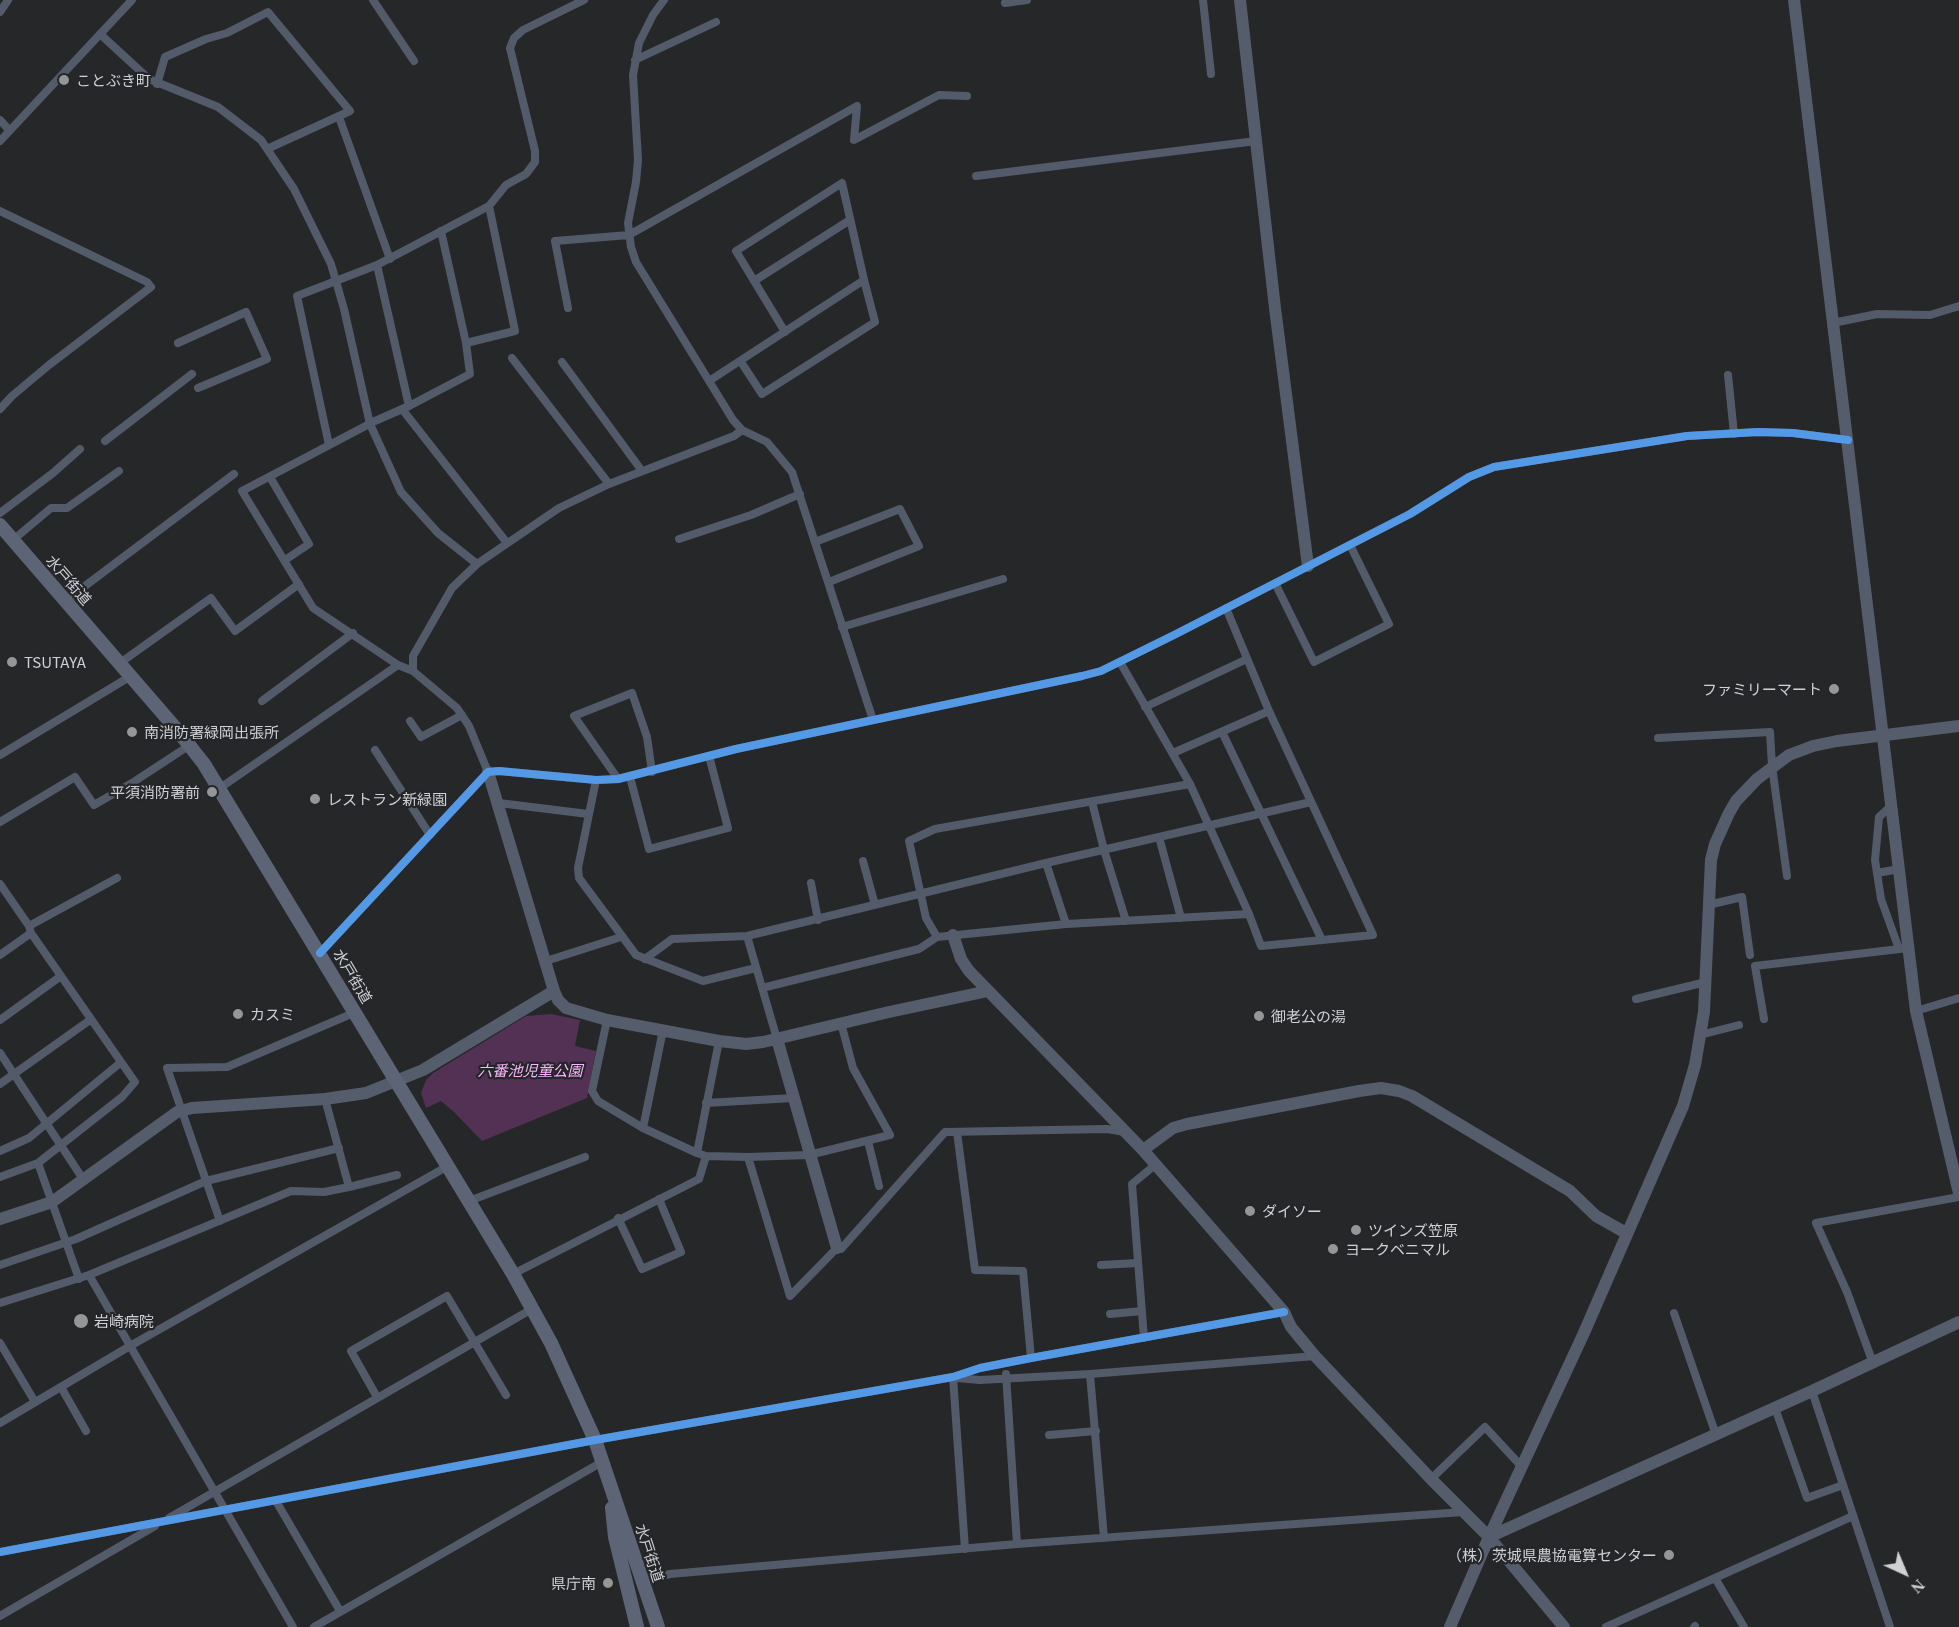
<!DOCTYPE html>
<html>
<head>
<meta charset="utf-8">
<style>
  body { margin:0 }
  #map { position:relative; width:1959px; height:1627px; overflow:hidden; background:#262729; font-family:Georgia,serif }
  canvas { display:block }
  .north { position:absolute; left:1875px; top:1543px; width:60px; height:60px; -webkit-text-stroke:4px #25262a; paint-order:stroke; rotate:136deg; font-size:16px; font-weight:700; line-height:24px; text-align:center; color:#d1d1d4 }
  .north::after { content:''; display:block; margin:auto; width:21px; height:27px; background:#d1d1d4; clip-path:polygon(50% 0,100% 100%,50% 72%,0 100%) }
</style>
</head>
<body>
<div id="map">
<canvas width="1959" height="1627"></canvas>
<div class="north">N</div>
</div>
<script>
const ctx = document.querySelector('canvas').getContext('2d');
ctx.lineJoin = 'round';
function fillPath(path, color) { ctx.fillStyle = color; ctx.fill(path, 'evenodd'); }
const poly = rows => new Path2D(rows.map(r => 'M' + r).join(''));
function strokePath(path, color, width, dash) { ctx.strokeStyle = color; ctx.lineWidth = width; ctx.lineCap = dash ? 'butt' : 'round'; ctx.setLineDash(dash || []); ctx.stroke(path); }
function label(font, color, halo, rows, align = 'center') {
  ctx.font = font + ' Georgia,"Noto Sans JP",serif'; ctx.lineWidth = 4.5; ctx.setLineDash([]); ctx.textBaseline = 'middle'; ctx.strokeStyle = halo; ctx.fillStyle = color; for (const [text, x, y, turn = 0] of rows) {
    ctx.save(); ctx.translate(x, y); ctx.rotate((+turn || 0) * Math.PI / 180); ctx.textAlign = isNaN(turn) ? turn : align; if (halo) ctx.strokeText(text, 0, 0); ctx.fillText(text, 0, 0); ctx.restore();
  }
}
const green = poly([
  [551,1014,580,1020,575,1046,596,1051,587,1098,482,1141,454,1112,441,1101,426,1108,421,1093,426,1080,433,1073,526,1016]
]);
const street = poly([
  [373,0,414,61],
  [664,0,653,15,639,43,633,75,638,160,636,182,628,223,631,247,636,262,733,420,742,430,767,442,792,472,873,720],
  [1203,0,1211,74],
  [1005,3,1027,0],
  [0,12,8,0],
  [100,34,149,79,218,107,261,140,294,189,331,264,344,309,370,424,401,492,438,533,477,564],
  [635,60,716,22],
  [157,84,165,57,206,39,227,33,268,12,350,111,267,149],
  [339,117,390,259],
  [0,120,9,130],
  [0,141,132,0],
  [976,176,1256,141],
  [0,211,147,282,151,287,49,365,12,396,0,409],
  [377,265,409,406],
  [754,281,850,220],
  [568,308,555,241,629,235,857,106,854,140,939,95,967,96],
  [1833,323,1877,314,1930,315,1959,306],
  [785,332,736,251,842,183,864,280],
  [178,343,246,312,267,359,198,388],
  [466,343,515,331,489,206],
  [512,358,609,484],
  [562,362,642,471],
  [1728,375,1734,434],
  [709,381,864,280,875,322,762,394,741,362],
  [402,409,507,543],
  [105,441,192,374],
  [329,445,297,296,377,265,489,206,506,185,526,174,535,162,535,151,510,48,514,38,523,30,584,0],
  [270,477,309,544,285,560],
  [0,513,53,473,80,449],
  [679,539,751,515,800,494],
  [13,540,51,508,67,508,119,471],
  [815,542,900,509,919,546,829,582],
  [1275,583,1314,662,1389,624,1350,545],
  [65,601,234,474],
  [842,627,1003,579],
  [1120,662,1190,784,1249,914,1261,946,1373,935,1269,711,1226,608],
  [120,663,211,598,235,631,299,584],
  [413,671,398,665,313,608,242,491,375,421,409,406,470,374,466,343,441,231],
  [262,701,353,633],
  [1145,707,1247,659],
  [410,721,421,737,462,715],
  [1222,732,1322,940],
  [1658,738,1770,732,1772,766,1787,876],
  [375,750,430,835],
  [1173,753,1269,711],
  [0,755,131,676],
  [488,772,469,726,457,708,413,671,413,656,452,588,477,564,559,508,609,484,734,436,742,430],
  [630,777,649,849,728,828,709,756],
  [618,779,574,716,632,693,647,737,652,772],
  [596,780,578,868,579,878,636,955,703,981,756,968],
  [220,788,398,665],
  [1092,802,1104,850,1126,921],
  [499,803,588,814],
  [1891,806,1879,817,1875,860,1881,899,1899,949],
  [0,822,75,777,94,805,132,783,190,745],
  [1159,837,1181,918],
  [863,861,875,905],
  [1046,863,1066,924],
  [1877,873,1899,869],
  [811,883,818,920],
  [0,884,29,926,31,933,135,1082,122,1097,38,1163,0,1177],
  [1708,905,1742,897,1750,955],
  [29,926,117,878],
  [747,936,777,1039],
  [937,937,926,918,909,841,935,829,1190,784],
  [320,953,488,772,499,771,596,780,618,779,736,749,1082,676,1101,671,1176,634,1410,514,1469,477,1494,467,1687,436,1758,432,1793,433,1848,440],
  [0,955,31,933],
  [645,959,672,939,747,936,1046,863,1311,802],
  [546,961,621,937],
  [762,988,919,949,937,937,1066,924,1249,914],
  [1636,999,1706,982],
  [1916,1011,1959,998],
  [1764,1019,1755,966,1908,948],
  [0,1020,61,976],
  [607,1020,592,1091,598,1101,643,1128,697,1153,706,1156,748,1157,809,1155,890,1135,853,1068,841,1023],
  [1700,1035,1739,1025],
  [0,1053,83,1179],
  [0,1084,90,1020],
  [706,1103,793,1098],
  [643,1128,663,1030],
  [957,1132,975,1270,1023,1271,1031,1358],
  [868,1141,879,1186],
  [0,1151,29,1138,120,1063],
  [697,1153,719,1041],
  [748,1157,790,1296,837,1248,841,1249,945,1132,1107,1129,1125,1132],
  [38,1163,79,1279],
  [349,1187,397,1175],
  [469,1201,585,1157],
  [618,1218,642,1269,681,1252,659,1199],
  [220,1221,167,1068,227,1067,356,1012],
  [0,1265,76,1239,206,1181,339,1148],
  [1101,1265,1138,1263],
  [513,1274,699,1179,706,1156],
  [89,1275,293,1627],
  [0,1303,89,1275,291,1191,324,1192,349,1187,325,1099],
  [1674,1313,1716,1435],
  [1110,1314,1142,1311],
  [1144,1338,1132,1184,1155,1165],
  [0,1343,35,1402],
  [1873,1363,1847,1292,1816,1223,1959,1197],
  [1006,1374,1017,1544],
  [1090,1374,1104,1538],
  [953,1377,965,1549],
  [957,1378,980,1380,1090,1374,1315,1356],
  [61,1387,86,1431],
  [1812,1391,1890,1627],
  [377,1397,351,1351,447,1296,506,1395],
  [1775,1408,1807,1498,1843,1485],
  [0,1423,130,1346,448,1166],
  [1049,1435,1096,1431],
  [1431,1479,1485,1427,1522,1467],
  [276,1501,340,1611],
  [169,1518,532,1309],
  [0,1552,595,1440,953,1377,980,1368,1031,1358,1284,1312],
  [1715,1578,1744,1627],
  [641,1581,670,1574,1017,1544,1463,1512],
  [0,1616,155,1526],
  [314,1627,602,1462],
  [1606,1627,1853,1516],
  [1694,1627,1695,1626]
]);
const secondary = poly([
  [1240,0,1275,308,1308,566],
  [1794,0,1916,1011,1959,1193],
  [488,772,554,991,558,1000,566,1008,607,1020,719,1041,746,1044,763,1042,889,1012,988,991],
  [953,935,961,959,969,971,1143,1150,1284,1312,1291,1327,1315,1356,1431,1479,1489,1537,1564,1627],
  [777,1039,837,1248],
  [1143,1150,1173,1128,1187,1124,1359,1091,1381,1088,1399,1091,1412,1096,1570,1191,1596,1216,1626,1233],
  [0,1219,52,1202,177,1112,192,1108,325,1099,366,1093,423,1070,554,991],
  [1489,1537,1812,1391,1959,1322],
  [1450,1627,1489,1537,1583,1335,1683,1106,1695,1065,1704,1012,1711,860,1715,844,1729,813,1736,801,1757,779,1789,755,1813,746,1837,741,1959,726]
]);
const primary = poly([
  [0,525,178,731,204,764,513,1274,551,1343,595,1440,658,1627],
  [612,1508,615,1537,637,1627]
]);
const cycleway = poly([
  [320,953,488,772,499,771,596,780,618,779,736,749,1082,676,1101,671,1176,634,1410,514,1469,477,1494,467,1687,436,1758,432,1793,433,1848,440],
  [0,1552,595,1440,953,1377,980,1368,1031,1358,1284,1312]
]);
const markers = [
  [64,80,6,"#959698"],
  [12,662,6,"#959698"],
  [1834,689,6,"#959698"],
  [132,732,6,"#959698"],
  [212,792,6,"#959698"],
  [315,799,6,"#959698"],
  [238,1014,6,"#959698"],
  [1259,1016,6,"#959698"],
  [1250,1211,6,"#959698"],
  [1356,1230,6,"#959698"],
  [1333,1249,6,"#959698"],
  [81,1321,8,"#959698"],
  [1669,1555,6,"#959698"],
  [608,1583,6,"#959698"]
];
const poiNames = [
  ["ことぶき町",76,80],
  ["TSUTAYA",24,662],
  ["ファミリーマート",1822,689,"right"],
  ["南消防署緑岡出張所",144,732],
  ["平須消防署前",200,792,"right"],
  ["レストラン新緑園",327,799],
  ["カスミ",250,1014],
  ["御老公の湯",1271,1016],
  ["ダイソー",1262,1211],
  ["ツインズ笠原",1368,1230],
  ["ヨークベニマル",1345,1249],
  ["岩崎病院",94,1321],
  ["（株）茨城県農協電算センター",1657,1555,"right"],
  ["県庁南",596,1583,"right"]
];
const streetNames = [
  ["水戸街道",69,580,49],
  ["水戸街道",353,976,59],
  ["水戸街道",650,1553,72]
];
const parkNames = [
  ["六番池児童公園",530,1070]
];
fillPath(green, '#523154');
strokePath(street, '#535b6a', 8);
strokePath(secondary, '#555d6c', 12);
strokePath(primary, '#5c6476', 14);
strokePath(cycleway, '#5399e6', 8);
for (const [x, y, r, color] of markers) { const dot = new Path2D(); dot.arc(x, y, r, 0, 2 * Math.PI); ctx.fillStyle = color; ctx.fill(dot); strokePath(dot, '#25262a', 2); }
label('15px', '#d1d1d4', '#25262a', poiNames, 'left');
label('15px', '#d1d1d4', '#25262a', streetNames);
label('italic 15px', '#fab5fd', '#25262a', parkNames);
</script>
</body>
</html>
